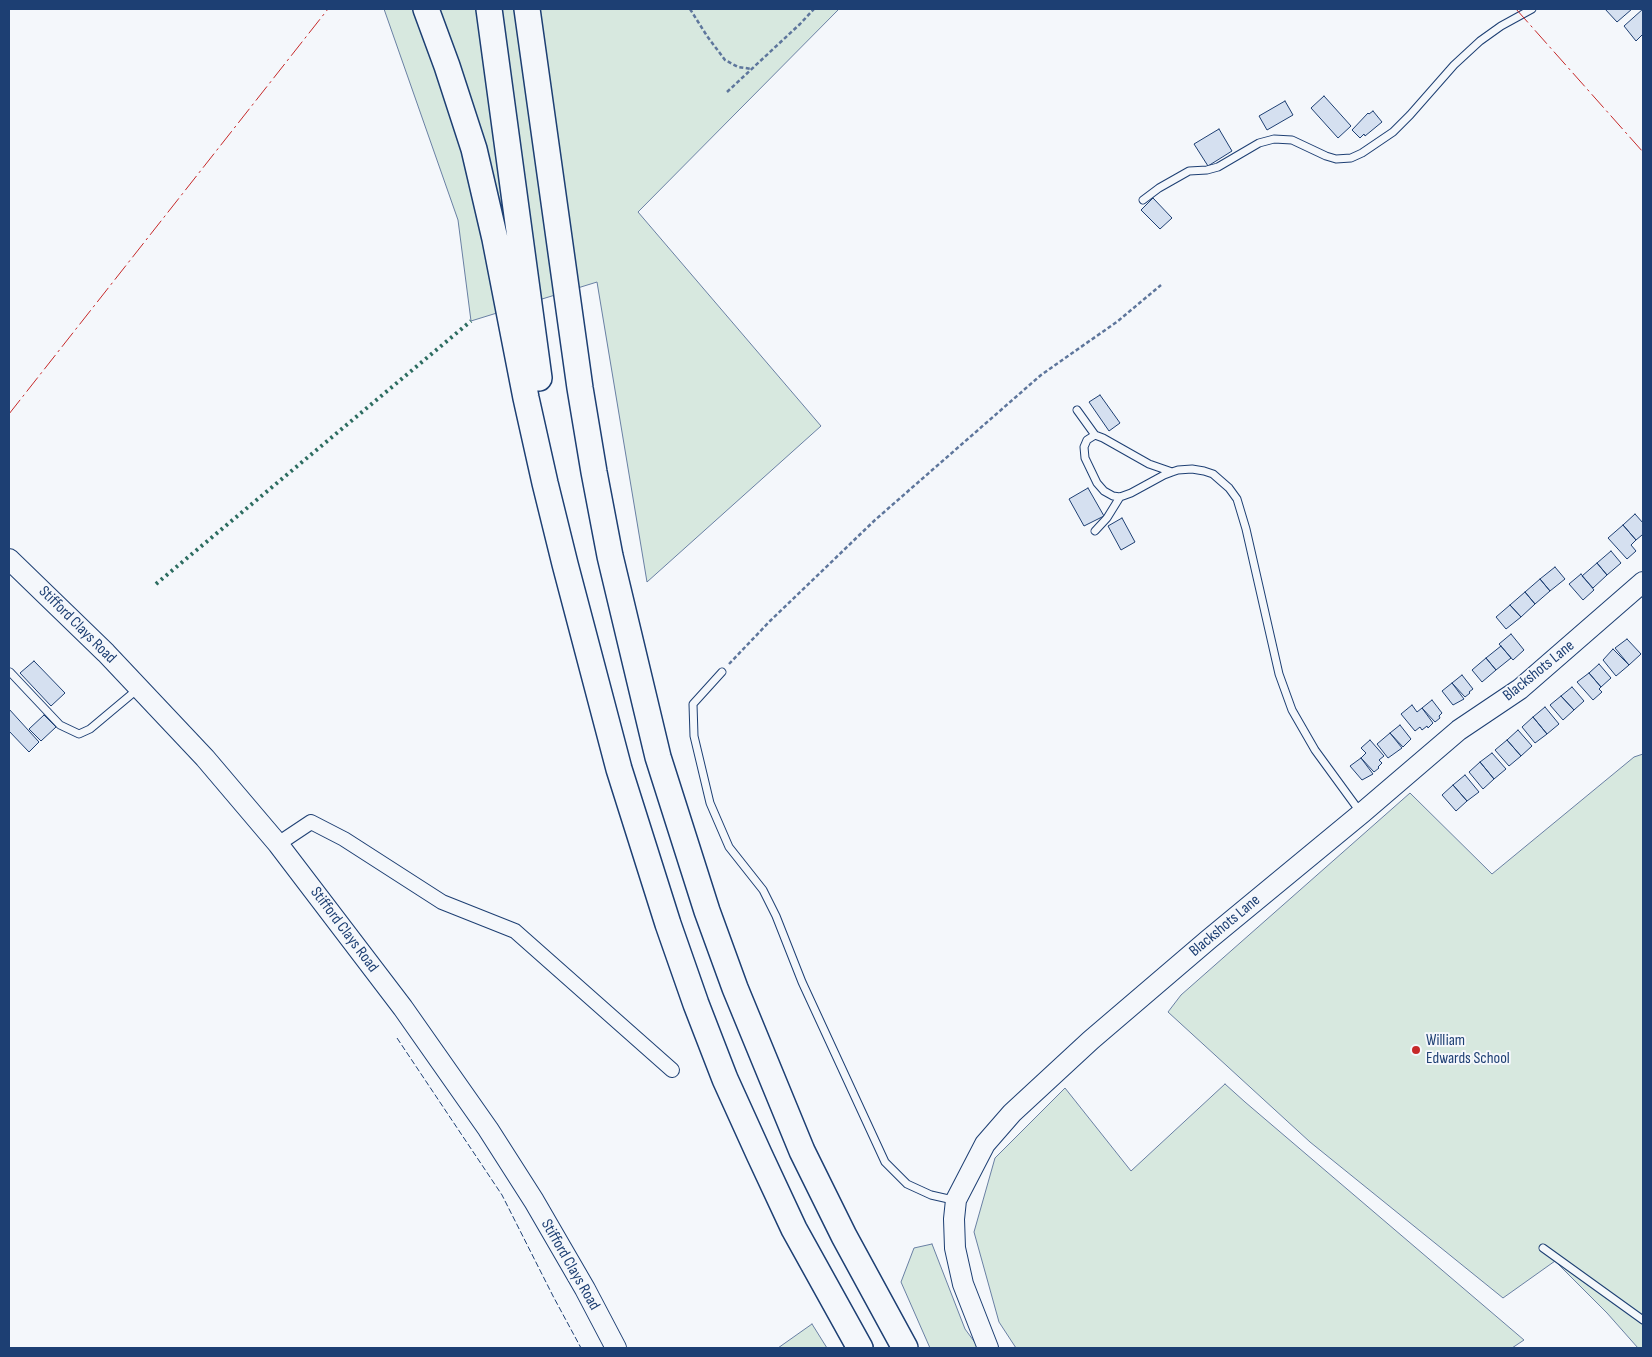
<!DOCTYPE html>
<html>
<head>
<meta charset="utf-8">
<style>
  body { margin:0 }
  #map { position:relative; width:1652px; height:1357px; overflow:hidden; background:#f4f7fb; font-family:"Sofia Sans Condensed",sans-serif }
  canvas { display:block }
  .frame { position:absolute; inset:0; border:10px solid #1d3f73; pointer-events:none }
</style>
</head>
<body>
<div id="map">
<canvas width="1652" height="1357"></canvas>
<div class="frame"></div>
</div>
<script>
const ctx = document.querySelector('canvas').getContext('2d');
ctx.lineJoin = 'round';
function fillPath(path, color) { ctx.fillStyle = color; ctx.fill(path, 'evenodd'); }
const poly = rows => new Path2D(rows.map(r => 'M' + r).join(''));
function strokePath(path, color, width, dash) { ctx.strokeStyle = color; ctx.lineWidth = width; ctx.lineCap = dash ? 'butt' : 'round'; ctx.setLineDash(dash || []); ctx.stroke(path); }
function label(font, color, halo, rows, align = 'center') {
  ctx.font = font + ' "Sofia Sans Condensed",sans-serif'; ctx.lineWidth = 4; ctx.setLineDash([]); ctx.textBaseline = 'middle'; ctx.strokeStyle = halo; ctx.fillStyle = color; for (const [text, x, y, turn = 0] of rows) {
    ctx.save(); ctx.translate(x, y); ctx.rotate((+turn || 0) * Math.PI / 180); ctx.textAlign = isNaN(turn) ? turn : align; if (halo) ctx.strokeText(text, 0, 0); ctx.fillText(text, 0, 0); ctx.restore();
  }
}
const green = poly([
  [384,9,839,9,638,212,821,426,647,582,597,282,471,321,458,220,384,9],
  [1643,754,1643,1348,1638,1348,1607,1313,1555,1261,1503,1298,1310,1142,1168,1012,1181,995,1410,793,1492,874,1634,757,1643,754],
  [1225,1084,1245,1102,1524,1340,1512,1348,1016,1348,999,1322,974,1232,995,1158,1065,1088,1131,1171,1225,1084],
  [932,1244,965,1329,979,1348,930,1348,901,1282,914,1248,932,1244],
  [812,1324,827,1348,778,1348,812,1324]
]);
const building = poly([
  [1605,9,1632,9,1617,22,1605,9],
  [1643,9,1643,34,1636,41,1624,26,1643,9],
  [1324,96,1351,126,1338,138,1311,108,1324,96],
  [1285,101,1293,115,1267,130,1259,116,1285,101],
  [1373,111,1382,122,1365,136,1364,134,1360,138,1352,130,1368,113,1369,114,1373,111],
  [1219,129,1232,151,1208,166,1194,144,1219,129],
  [1153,198,1172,218,1160,229,1141,210,1153,198],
  [1100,395,1120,423,1109,431,1089,402,1100,395],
  [1088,488,1104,516,1084,526,1069,499,1088,488],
  [1635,514,1643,523,1643,536,1642,535,1636,540,1623,525,1635,514],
  [1122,518,1135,542,1121,550,1108,526,1122,518],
  [1623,525,1636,540,1631,545,1636,551,1627,559,1608,538,1623,525],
  [1611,551,1621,563,1607,575,1597,563,1611,551],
  [1597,563,1607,575,1593,588,1582,576,1597,563],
  [1555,567,1565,579,1550,591,1540,579,1555,567],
  [1581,574,1594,590,1583,600,1569,584,1581,574],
  [1540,579,1550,591,1535,604,1525,592,1540,579],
  [1525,592,1535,604,1521,617,1510,605,1525,592],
  [1510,605,1521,617,1506,629,1496,617,1510,605],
  [1511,634,1524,650,1513,660,1499,644,1511,634],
  [1627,639,1641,654,1629,665,1615,648,1627,639],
  [1501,646,1511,658,1496,670,1486,658,1501,646],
  [1613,649,1629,665,1616,676,1603,660,1613,649],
  [1486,658,1496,670,1482,682,1472,670,1486,658],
  [34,661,65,693,51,706,20,673,34,661],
  [1599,664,1611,678,1601,687,1589,673,1599,664],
  [1589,673,1601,687,1599,689,1602,692,1593,700,1577,682,1589,673],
  [1462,675,1473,689,1469,692,1470,693,1465,697,1452,683,1462,675],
  [1452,683,1464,699,1453,705,1442,691,1452,683],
  [1572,687,1584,701,1574,710,1561,696,1572,687],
  [1561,696,1574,710,1563,720,1550,705,1561,696],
  [1432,700,1442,713,1439,716,1440,718,1435,722,1422,708,1432,700],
  [1412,705,1417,712,1422,708,1433,723,1428,728,1427,726,1422,730,1420,727,1415,731,1401,714,1412,705],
  [1545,707,1559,724,1547,734,1533,717,1545,707],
  [9,709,39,742,29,752,9,731,9,709],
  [44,715,56,727,41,741,29,729,44,715],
  [1533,717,1547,734,1535,743,1522,727,1533,717],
  [1400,725,1411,739,1403,747,1390,733,1400,725],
  [1518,730,1532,746,1521,756,1507,740,1518,730],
  [1390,733,1402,748,1388,758,1377,744,1390,733],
  [1370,740,1384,756,1379,760,1382,763,1378,767,1379,768,1374,772,1361,758,1366,753,1361,748,1370,740],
  [1507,740,1521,756,1509,766,1495,750,1507,740],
  [1492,753,1506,769,1494,779,1480,762,1492,753],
  [1361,758,1373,774,1362,780,1350,766,1361,758],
  [1480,762,1494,779,1483,789,1469,772,1480,762],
  [1465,775,1479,792,1467,801,1453,785,1465,775],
  [1453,785,1467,801,1456,811,1442,795,1453,785]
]);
const path = poly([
  [690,9,707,36,725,60,738,67,752,69],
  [727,92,800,24,814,9],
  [729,664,770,621,875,520,1041,375,1118,321,1161,285]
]);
const lane = poly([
  [1143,200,1159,188,1189,171,1207,170,1218,167,1259,143,1274,139,1292,140,1326,156,1336,159,1351,158,1362,153,1393,132,1410,115,1454,65,1480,41,1501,26,1532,9],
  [1077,410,1095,435],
  [1172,472,1149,464,1103,438,1095,435,1087,440,1084,447,1085,458,1097,483,1104,491,1113,496,1120,497,1131,493,1164,475,1172,472,1178,470,1192,469,1204,471,1213,474,1229,488,1237,499,1246,529,1279,674,1292,710,1315,750,1361,813],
  [1095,531,1107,518,1120,497],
  [10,672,60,725,79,734,90,729,139,688],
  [722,672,693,704,694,736,710,803,729,847,763,890,776,916,802,982,885,1162,907,1184,931,1195,953,1200],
  [1543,1248,1643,1320]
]);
const street = poly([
  [278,844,311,822,344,839,442,902,515,931,672,1070]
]);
const secondary = poly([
  [9,559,106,653,205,758,278,844,403,1008,488,1129,534,1201,585,1289,616,1348],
  [988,1348,963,1284,955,1248,954,1219,956,1200,985,1144,1012,1113,1091,1040,1208,940,1362,813,1459,730,1520,689,1643,582]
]);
const highway = poly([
  [426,9,447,66,474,149,495,239,526,398,545,483,565,564,619,769,668,924,696,1004,725,1079,759,1154,794,1229,860,1348],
  [489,9,539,378],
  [527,9,580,388,594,472,610,556,658,757,707,911,735,988,765,1061,802,1151,844,1236,905,1348]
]);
const hedge = poly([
  [156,584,471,321]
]);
const fence = poly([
  [397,1038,502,1195,553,1296,581,1348]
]);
const power = poly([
  [1516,9,1643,152],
  [9,414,328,9]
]);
const markers = [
  [1416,1050,5,"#c62828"]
];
const streetNames = [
  ["Stifford Clays Road",77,625,45],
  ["Blackshots Lane",1539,671,-39],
  ["Blackshots Lane",1225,926,-40],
  ["Stifford Clays Road",344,930,53],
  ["Stifford Clays Road",570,1265,60]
];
const poiNames = [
  ["William",1426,1041],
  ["Edwards School",1426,1059]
];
fillPath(green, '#d7e8df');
strokePath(green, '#687fa3', 1);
fillPath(building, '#d5e0f0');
strokePath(building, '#1d3f73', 1);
strokePath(lane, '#1d3f73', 9);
strokePath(street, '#1d3f73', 16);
strokePath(secondary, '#1d3f73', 22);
strokePath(highway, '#1d3f73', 28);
strokePath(path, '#5e769c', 2.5, [4, 2.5]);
strokePath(lane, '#f4f7fb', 7);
strokePath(street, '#f4f7fb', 14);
strokePath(secondary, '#f4f7fb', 20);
strokePath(highway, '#f4f7fb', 25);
strokePath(hedge, '#2c6c60', 4, [2.5, 4]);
strokePath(fence, '#1d3f73', 1, [6, 2.5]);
strokePath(power, '#c62828', 1, [18, 4, 2.5, 4]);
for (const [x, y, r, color] of markers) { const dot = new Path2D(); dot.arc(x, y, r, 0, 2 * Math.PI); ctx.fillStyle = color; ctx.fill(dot); strokePath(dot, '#f4f7fb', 2); }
label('16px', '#1d3f73', '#f4f7fb', streetNames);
label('16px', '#1d3f73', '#f4f7fb', poiNames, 'left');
</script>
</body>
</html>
